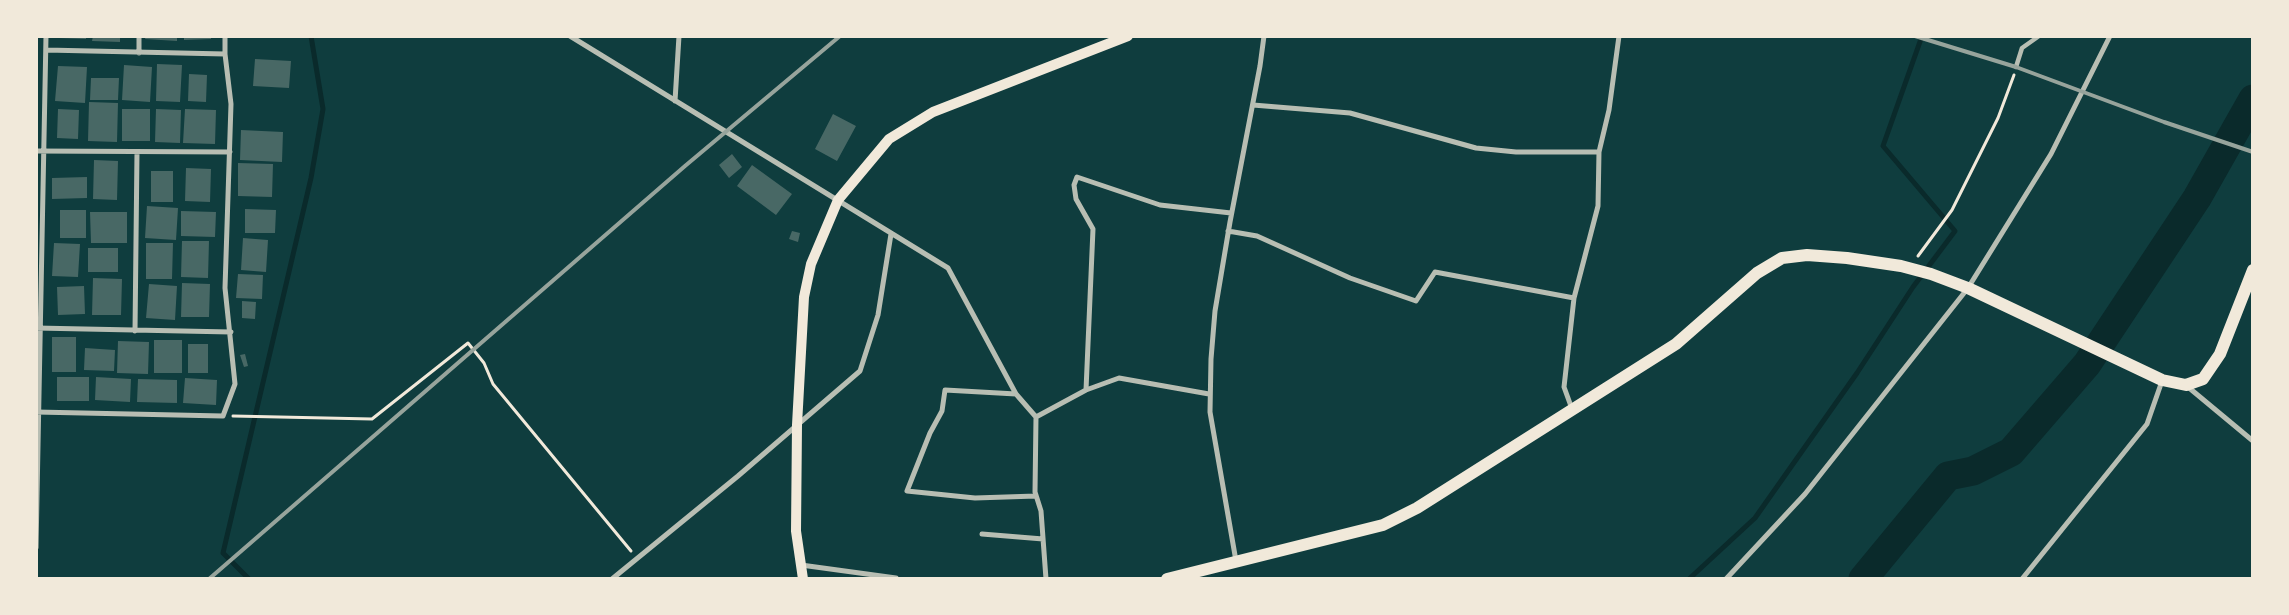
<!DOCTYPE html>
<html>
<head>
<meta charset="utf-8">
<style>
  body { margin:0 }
  #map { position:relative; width:2289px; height:615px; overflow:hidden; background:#0f3d3e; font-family:Inter,sans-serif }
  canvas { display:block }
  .frame { position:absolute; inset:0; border:38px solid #f1e9da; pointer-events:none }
</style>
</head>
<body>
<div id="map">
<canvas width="2289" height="615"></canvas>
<div class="frame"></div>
</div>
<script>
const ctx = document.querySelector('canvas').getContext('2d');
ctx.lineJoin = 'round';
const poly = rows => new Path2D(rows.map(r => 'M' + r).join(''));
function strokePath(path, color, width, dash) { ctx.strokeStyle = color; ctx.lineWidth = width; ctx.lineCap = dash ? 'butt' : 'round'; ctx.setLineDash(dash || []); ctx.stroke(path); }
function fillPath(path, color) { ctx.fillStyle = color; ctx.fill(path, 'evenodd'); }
const stream = poly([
  [249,579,223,553,311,178,323,109,311,36],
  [1689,579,1755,518,1857,373,1913,287,1955,231,1883,146,1922,36]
]);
const river = poly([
  [1863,579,1948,476,1973,471,2011,452,2087,364,2197,198,2253,99]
]);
const building = poly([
  [59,36,86,36,86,39,59,38],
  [93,36,120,36,120,42,92,41],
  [146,36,177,36,177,41,145,39],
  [184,36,211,36,211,39,184,40],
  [255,59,291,61,289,88,253,86],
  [157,64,182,65,180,102,156,101],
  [124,65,152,67,150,102,122,100],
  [58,66,87,67,85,103,55,101],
  [189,74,207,75,206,102,188,101],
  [91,78,119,78,118,100,90,100],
  [89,102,118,103,117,142,88,141],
  [58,109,79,110,78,139,57,138],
  [122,109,150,109,150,141,122,141],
  [156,109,181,110,180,143,155,142],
  [185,109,216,110,215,144,183,143],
  [833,114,856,126,837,161,815,149],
  [241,130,283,132,282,162,240,160],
  [732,154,742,167,729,178,719,165],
  [94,160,118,161,117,200,93,199],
  [238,163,273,164,272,197,238,196],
  [752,165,792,194,776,215,737,186],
  [186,168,211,169,210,202,185,201],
  [151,171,173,171,173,202,151,202],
  [87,177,87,198,52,199,52,178],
  [147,206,178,208,176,240,145,238],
  [245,209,276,210,275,233,245,233],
  [60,210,86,210,86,238,60,238],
  [181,211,216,212,215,237,181,236],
  [90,212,127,212,127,243,91,243],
  [792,231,800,233,798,242,789,239],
  [243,238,268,240,266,272,241,270],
  [182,241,209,241,208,278,181,277],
  [54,243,80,244,78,277,52,276],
  [146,243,173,243,172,279,146,279],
  [88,248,118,248,118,272,88,272],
  [238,274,263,275,262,299,236,298],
  [93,278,122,279,121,315,92,315],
  [182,283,210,284,209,317,181,317],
  [149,284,177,286,175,320,146,318],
  [84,286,85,314,58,315,57,287],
  [242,301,256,302,255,319,242,318],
  [52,337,76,337,76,372,52,372],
  [154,340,182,340,182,373,154,373],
  [118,341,149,342,148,374,117,373],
  [188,344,208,344,208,373,188,373],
  [85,348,115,350,114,371,84,370],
  [245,354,248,366,244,367,240,355],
  [57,377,89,377,89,401,57,401],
  [96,377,131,379,130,402,95,400],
  [185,378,217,380,216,405,183,403],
  [138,379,177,380,177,403,137,402]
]);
const path = poly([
  [1918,256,1952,210,1998,118,2014,75],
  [233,416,372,419,468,343,484,363,493,384,631,551]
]);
const pedestrian = poly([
  [2016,67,2022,48,2039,36]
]);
const minor = poly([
  [570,36,948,268,1016,394,1036,417,1035,492,1041,511,1046,579],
  [46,50,225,54],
  [139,53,139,36],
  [675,101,679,36],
  [1253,105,1350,113,1476,148,1516,152,1599,152],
  [36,151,230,152],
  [1228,231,1257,236,1350,278,1416,301,1435,272,1574,298],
  [36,328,231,332],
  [135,331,137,152],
  [2188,387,2253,441],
  [1086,390,1093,229,1076,199,1074,185,1077,177,1160,205,1231,213],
  [1016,394,945,390,942,411,930,433,907,491,975,498,1036,496],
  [1572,409,1564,387,1574,298,1598,206,1599,152,1609,110,1619,36],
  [36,412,223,416,235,384,225,288,231,104,225,54,225,36],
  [1036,417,1086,390,1119,378,1209,394],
  [982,534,1043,539],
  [36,548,46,36],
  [1236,561,1210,412,1211,359,1215,311,1230,222,1260,66,1264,36],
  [801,565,896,578],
  [612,579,738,476,860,371,878,315,891,234],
  [1726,579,1805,494,1968,288,2051,154,2110,36],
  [2022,579,2147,424,2162,381]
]);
const secondary = poly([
  [803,579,796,531,797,425,804,297,811,264,838,200,889,139,933,112,1128,36]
]);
const primary = poly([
  [1167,579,1383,525,1417,508,1676,344,1757,273,1782,258,1807,255,1847,258,1901,266,1931,274,1968,288,2162,380,2186,385,2203,379,2220,354,2253,270]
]);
const rail = poly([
  [1915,36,2016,67,2164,122,2253,152],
  [209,579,685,166,840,36]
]);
strokePath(stream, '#0a2a2b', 5);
strokePath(river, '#0a2a2b', 29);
fillPath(building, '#486865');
strokePath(path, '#f1e9da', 3);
strokePath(pedestrian, '#b8beb3', 4.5);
strokePath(minor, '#b8beb3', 5);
strokePath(secondary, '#f1e9da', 10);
strokePath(primary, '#f1e9da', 12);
strokePath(rail, '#97a49c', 4);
</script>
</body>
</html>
